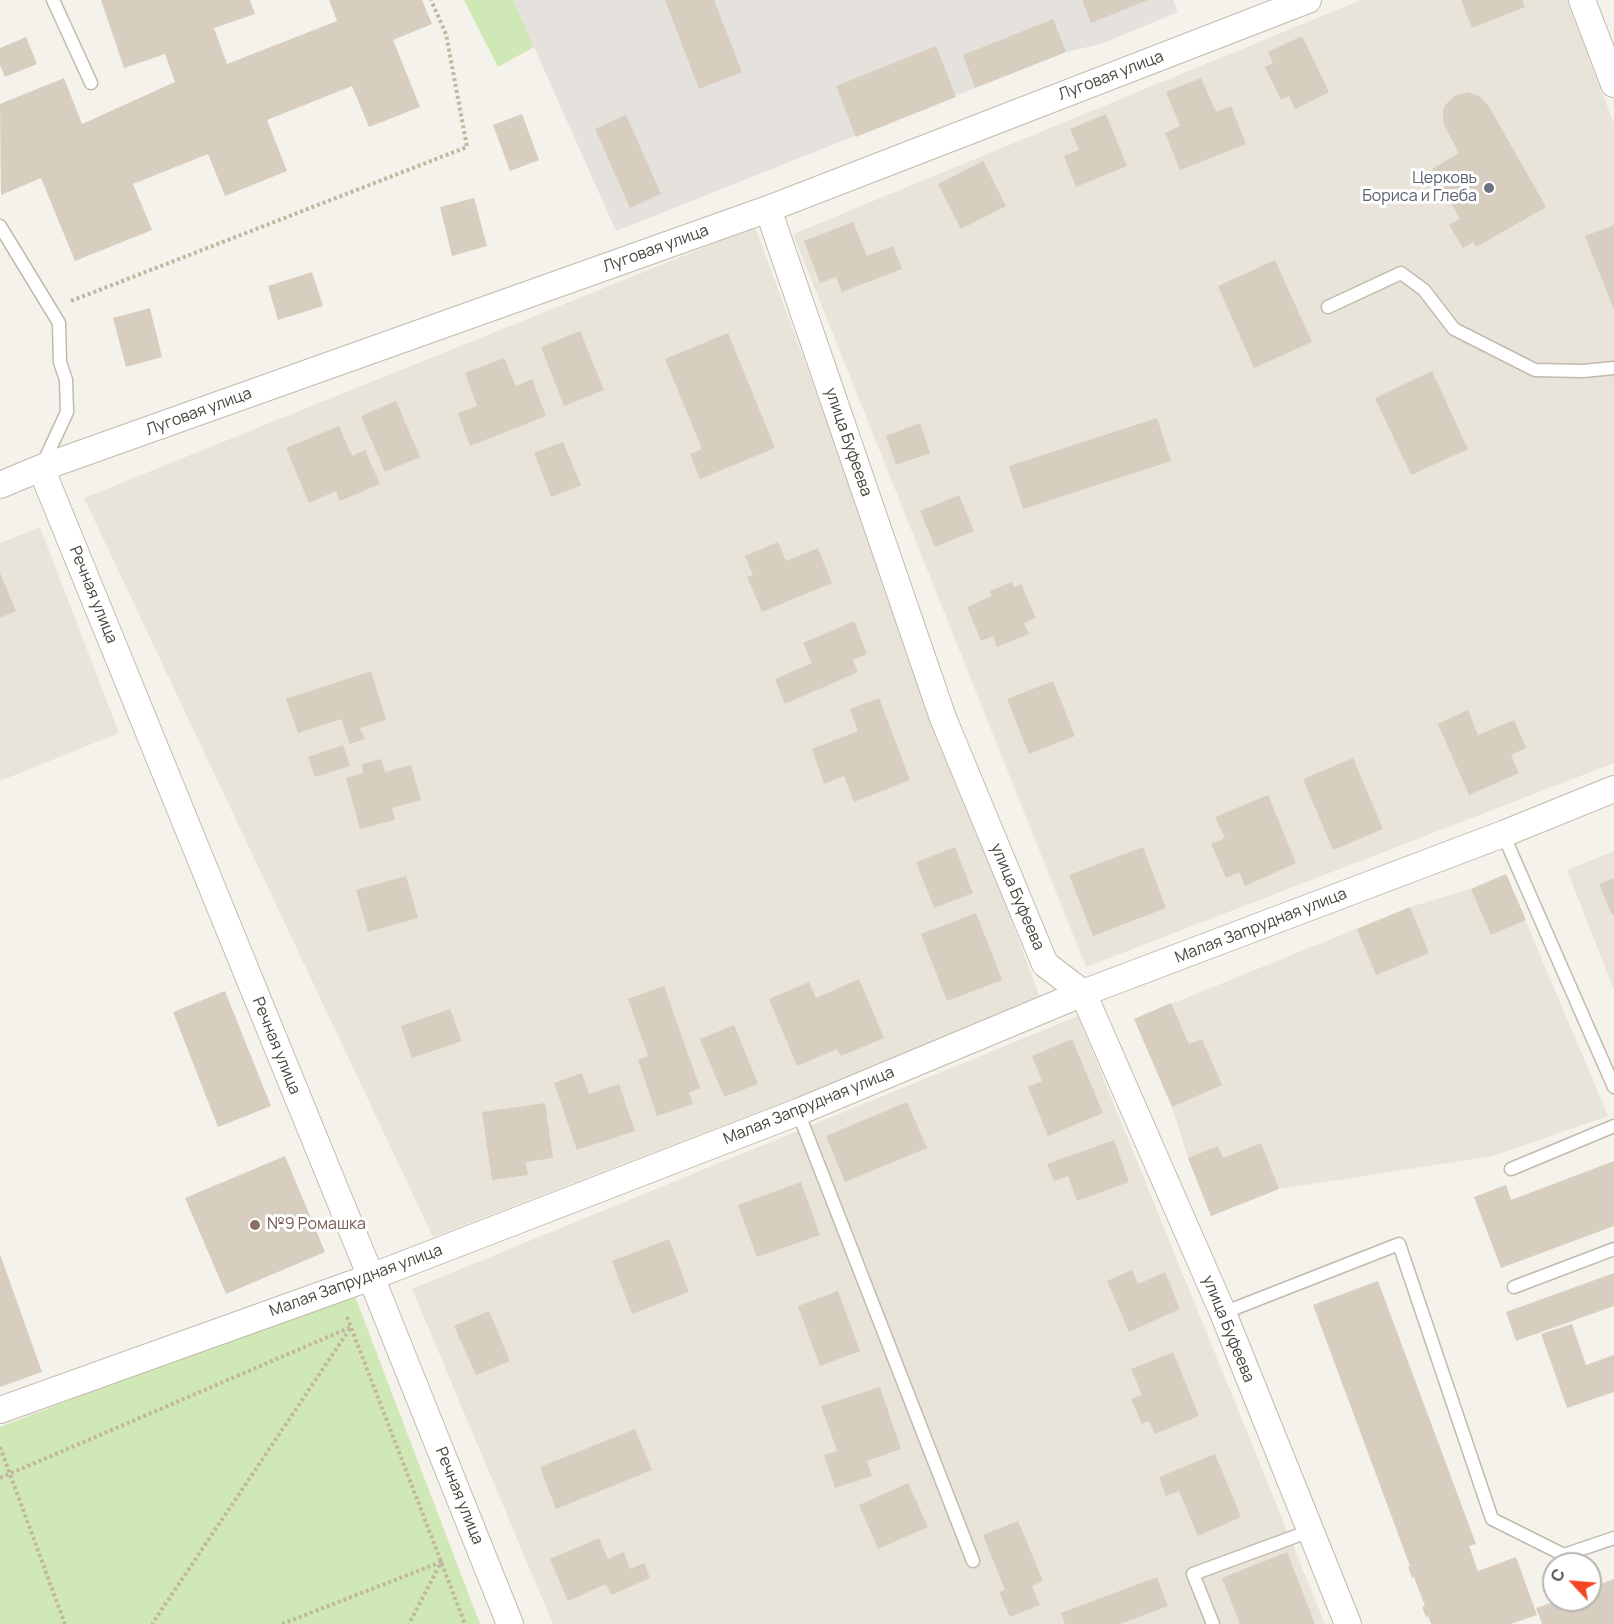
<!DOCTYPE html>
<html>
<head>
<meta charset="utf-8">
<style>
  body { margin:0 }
  #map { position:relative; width:1614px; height:1624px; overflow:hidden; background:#f5f2eb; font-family:Manrope,sans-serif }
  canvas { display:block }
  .north { position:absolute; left:1542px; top:1552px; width:60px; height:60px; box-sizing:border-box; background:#fff; border:2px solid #b6b4b0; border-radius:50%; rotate:296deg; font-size:16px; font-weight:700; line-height:24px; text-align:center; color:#494339 }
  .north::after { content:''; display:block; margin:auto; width:21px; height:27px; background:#f54622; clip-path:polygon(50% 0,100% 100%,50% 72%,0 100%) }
</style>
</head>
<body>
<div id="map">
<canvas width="1614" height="1624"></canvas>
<div class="north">С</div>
</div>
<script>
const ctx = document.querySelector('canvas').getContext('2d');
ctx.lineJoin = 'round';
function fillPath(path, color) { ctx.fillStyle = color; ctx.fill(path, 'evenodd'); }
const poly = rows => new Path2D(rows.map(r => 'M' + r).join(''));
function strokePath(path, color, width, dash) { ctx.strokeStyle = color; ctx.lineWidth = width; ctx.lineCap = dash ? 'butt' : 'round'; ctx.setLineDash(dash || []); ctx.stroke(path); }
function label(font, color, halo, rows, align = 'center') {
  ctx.font = font + ' Manrope,sans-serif'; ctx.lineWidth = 6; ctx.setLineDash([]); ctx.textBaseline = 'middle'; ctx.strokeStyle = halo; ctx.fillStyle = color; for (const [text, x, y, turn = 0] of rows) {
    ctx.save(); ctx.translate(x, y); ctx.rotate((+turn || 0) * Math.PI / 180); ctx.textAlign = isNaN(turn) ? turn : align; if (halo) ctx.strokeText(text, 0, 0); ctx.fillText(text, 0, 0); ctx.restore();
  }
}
const residential = poly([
  [1361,0,1567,0,1614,124,1614,763,1086,967,793,234],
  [755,227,1042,1003,433,1237,84,498],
  [40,527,119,733,0,781,0,543],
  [1614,851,1614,990,1567,870],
  [1506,874,1608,1116,1493,1156,1279,1189,1211,1216,1188,1158,1172,1107,1134,1019,1410,907,1471,889],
  [1078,1016,1325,1624,553,1624,412,1289]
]);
const industrial = poly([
  [513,0,1173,0,1178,12,1101,44,1066,52,616,231]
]);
const green = poly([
  [464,0,513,0,534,47,498,67],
  [353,1291,480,1624,0,1624,0,1427]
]);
const building = poly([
  [101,0,250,0,255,14,214,28,227,64,337,21,329,0,422,0,432,24,393,40,420,107,369,127,352,86,267,120,287,171,225,196,208,154,133,184,152,230,75,261,41,178,1,195,0,104,64,78,82,124,175,82,165,54,124,68],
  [665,0,714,0,742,72,699,89],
  [1082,0,1148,0,1091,23],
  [1461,0,1522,0,1525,7,1472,28],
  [1053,19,1066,52,975,88,963,55],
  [1302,36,1329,92,1295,109,1289,96,1281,100,1265,67,1273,63,1268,52],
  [26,37,37,64,5,77,0,65,0,48],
  [936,46,956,97,856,137,836,86],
  [1201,78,1216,112,1231,106,1246,144,1180,170,1165,133,1180,126,1166,92],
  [1467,92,1479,96,1488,105,1546,207,1476,247,1473,242,1463,248,1449,225,1460,219,1432,169,1459,153,1443,123,1443,110,1446,104,1455,96],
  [522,114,539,160,510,171,493,125],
  [1106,114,1127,166,1076,187,1064,156,1079,150,1070,129],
  [626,115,661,194,630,208,595,129],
  [983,161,1006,206,961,229,938,184],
  [474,198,487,246,452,256,440,207],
  [853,222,867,256,893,246,902,269,842,292,836,277,820,283,804,241],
  [1614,225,1614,310,1585,236],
  [1275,260,1312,342,1254,368,1218,286],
  [312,272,323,306,278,320,268,286],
  [150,308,162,357,126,367,113,318],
  [580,331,604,390,564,406,541,347],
  [728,333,775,448,700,479,690,454,702,449,665,359],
  [504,358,516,386,532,379,546,416,470,446,458,413,477,406,465,373],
  [1432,371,1468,449,1411,475,1375,398],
  [396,401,420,457,385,472,361,416],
  [1157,418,1171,461,1023,509,1009,466],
  [920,423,930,453,896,465,886,436],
  [339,426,352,456,365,450,380,484,340,501,336,491,309,503,286,448],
  [563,442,581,485,551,497,534,453],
  [959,495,974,531,935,547,920,511],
  [778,542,786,561,818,548,832,583,762,612,747,577,753,575,745,556],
  [0,573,16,611,0,618],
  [1012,582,1014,587,1021,584,1036,618,1024,623,1029,634,997,647,993,636,981,641,967,607,992,596,990,591],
  [854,621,867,654,853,660,858,672,785,704,775,679,812,663,803,643],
  [371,671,386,720,360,728,365,739,350,744,341,719,298,733,286,699],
  [1053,681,1075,736,1029,754,1007,699],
  [879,698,910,780,854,802,844,776,824,784,812,749,858,731,850,709],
  [1468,710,1478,735,1514,720,1526,748,1511,755,1519,773,1469,795,1438,724],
  [343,745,350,766,315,777,308,757],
  [1353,758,1383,829,1333,850,1303,779],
  [381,759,385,772,411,765,421,800,392,808,395,820,360,829,346,778,363,773,362,764],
  [1268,795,1296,863,1245,886,1239,872,1226,878,1211,844,1225,838,1215,817],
  [955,847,973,893,934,908,916,862],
  [1143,847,1166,908,1093,936,1069,875],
  [1506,874,1526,920,1491,935,1471,889],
  [406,876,418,918,368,932,356,890],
  [1614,878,1614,914,1612,915,1599,884],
  [1410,907,1429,953,1376,975,1357,929],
  [976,913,1002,980,947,1001,921,934],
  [859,979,884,1038,841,1056,837,1049,797,1066,769,999,809,982,816,998],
  [664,986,700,1088,689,1093,693,1104,657,1116,638,1060,648,1056,628,999],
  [225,991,271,1106,218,1127,173,1012],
  [1171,1003,1189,1044,1202,1039,1222,1085,1172,1107,1134,1019],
  [450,1009,462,1041,412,1058,401,1026],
  [734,1025,758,1084,724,1097,700,1039],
  [1072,1039,1103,1113,1048,1136,1028,1087,1042,1081,1032,1056],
  [582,1073,589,1094,619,1084,635,1131,577,1150,554,1083],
  [907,1102,927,1148,845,1182,826,1136],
  [545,1103,553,1158,526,1162,528,1175,492,1180,482,1112],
  [1114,1140,1129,1182,1077,1201,1068,1176,1054,1181,1047,1164],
  [1261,1143,1279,1189,1211,1216,1188,1158,1218,1146,1223,1158],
  [285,1156,325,1252,226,1294,185,1198],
  [1614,1161,1614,1226,1501,1268,1474,1197,1506,1185,1511,1200],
  [801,1182,820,1235,757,1257,738,1205],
  [669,1239,689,1292,632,1314,612,1261],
  [0,1254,42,1372,0,1387],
  [1132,1270,1138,1284,1165,1272,1180,1309,1129,1332,1107,1281],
  [1614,1273,1614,1306,1516,1341,1506,1312],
  [1378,1281,1476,1544,1469,1546,1478,1571,1516,1557,1537,1615,1511,1624,1431,1624,1428,1616,1426,1617,1422,1607,1425,1606,1414,1577,1412,1578,1408,1567,1410,1566,1313,1305],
  [838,1291,860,1351,820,1366,798,1306],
  [489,1311,510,1361,476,1375,454,1326],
  [1572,1324,1586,1365,1614,1355,1614,1392,1567,1408,1541,1334],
  [1173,1352,1199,1416,1155,1434,1149,1421,1142,1424,1131,1399,1142,1395,1131,1369],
  [880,1387,901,1449,867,1461,872,1476,835,1488,824,1455,837,1451,821,1406],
  [635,1429,652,1470,556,1509,540,1467],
  [1215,1454,1241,1517,1198,1536,1179,1491,1166,1496,1159,1477],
  [908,1483,928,1527,878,1549,859,1505],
  [1018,1521,1043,1581,1032,1586,1040,1605,1010,1617,999,1592,1005,1590,983,1535],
  [599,1538,608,1559,624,1552,630,1569,644,1563,650,1578,611,1595,606,1584,568,1601,550,1559],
  [1287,1552,1315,1624,1240,1624,1222,1578],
  [1157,1577,1168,1606,1120,1624,1065,1624,1061,1613],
  [1614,1579,1614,1624,1542,1624,1536,1608,1559,1600,1590,1600,1590,1588]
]);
const path = poly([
  [71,301,467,147,446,34,431,0],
  [347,1317,465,1624],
  [0,1447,65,1624],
  [0,1478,351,1327,152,1624],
  [282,1624,441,1562,409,1624]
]);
const service = poly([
  [53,0,91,83],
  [0,226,59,323,60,362,66,380,67,412,42,466],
  [1328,307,1401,273,1424,290,1454,329,1535,370,1583,371,1614,368],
  [1503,834,1614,1087],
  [798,1112,973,1561],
  [1511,1169,1614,1126],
  [1514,1287,1614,1249],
  [1223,1313,1399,1244,1492,1519,1564,1555,1614,1538],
  [1213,1624,1193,1574,1310,1531]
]);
const minor = poly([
  [1582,0,1614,84],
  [768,209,943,718,1045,964,1083,993,1223,1313,1348,1624],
  [41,468,371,1277,510,1624],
  [0,485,41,468,768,209,1308,0],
  [0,1410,371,1277,798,1112,1083,993,1503,834,1614,789]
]);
const markers = [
  [1489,188,6,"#6b7280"],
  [255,1225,6,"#8d6e63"]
];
const streetNames = [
  ["Луговая улица",1111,76,-21],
  ["Луговая улица",656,249,-20],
  ["Луговая улица",199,412,-20],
  ["улица Буфеева",848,442,71],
  ["Речная улица",93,595,68],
  ["улица Буфеева",1017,897,67],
  ["Малая Запрудная улица",1261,926,-21],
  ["Речная улица",276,1046,68],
  ["Малая Запрудная улица",809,1106,-22],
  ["Малая Запрудная улица",356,1281,-20],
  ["улица Буфеева",1228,1329,68],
  ["Речная улица",459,1496,68]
];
const worshipNames = [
  ["Церковь",1477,179],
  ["Бориса и Глеба",1477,197]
];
const educationNames = [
  ["№9 Ромашка",267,1225]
];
fillPath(residential, '#e9e4d9');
fillPath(industrial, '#e5e1dc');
fillPath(green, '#d0e8b5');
fillPath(building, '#d7cec0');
strokePath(service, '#c1baad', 15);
strokePath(minor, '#c1baad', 28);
strokePath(path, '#c2b69f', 4, [3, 3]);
strokePath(service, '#fff', 12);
strokePath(minor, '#fff', 26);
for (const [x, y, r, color] of markers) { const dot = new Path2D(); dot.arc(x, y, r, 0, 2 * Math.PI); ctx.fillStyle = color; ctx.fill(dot); strokePath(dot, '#fff', 2); }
label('16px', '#494339', '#fff', streetNames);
label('16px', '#5b616d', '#fff', worshipNames, 'right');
label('16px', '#785e54', '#fff', educationNames, 'left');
</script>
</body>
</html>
